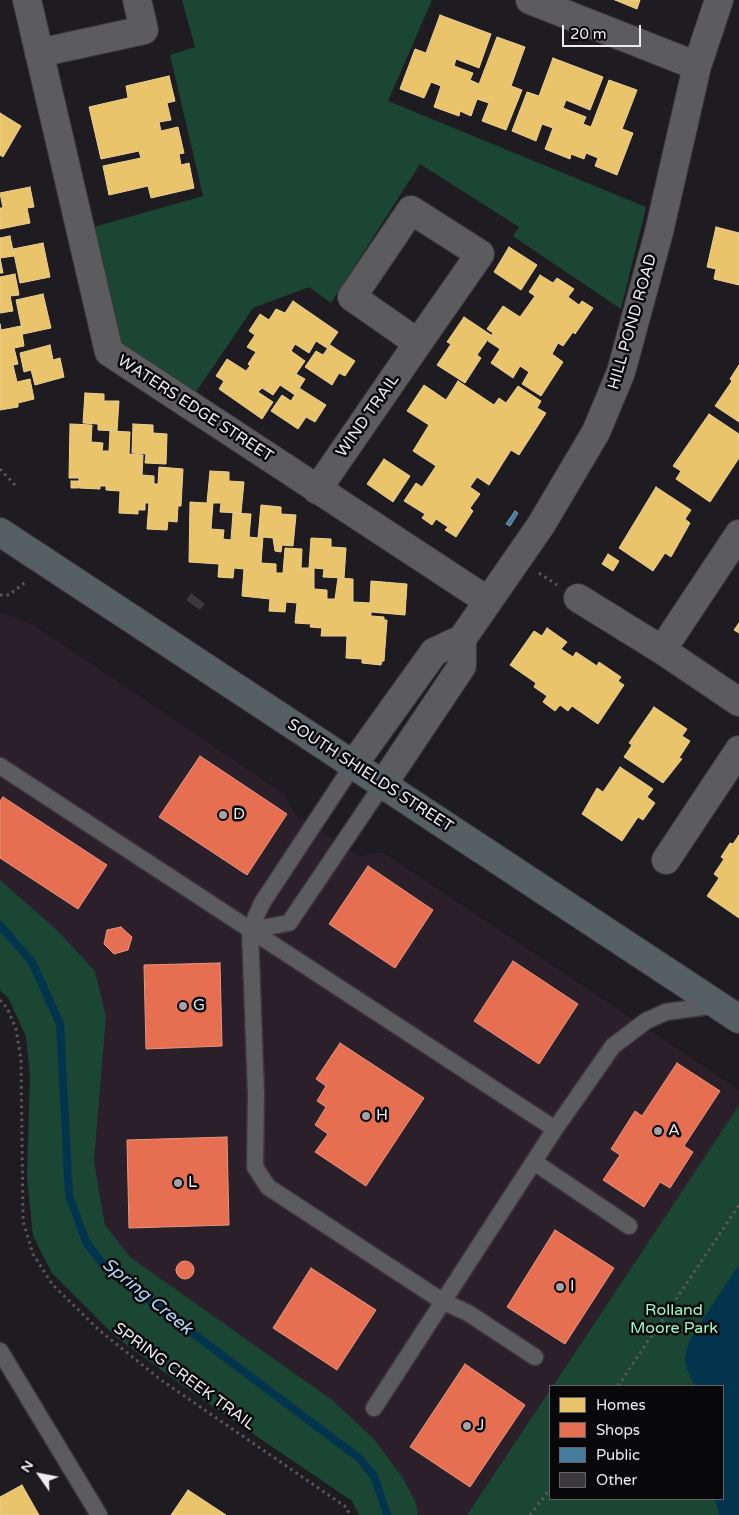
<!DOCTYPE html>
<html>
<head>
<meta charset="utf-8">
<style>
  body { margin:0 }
  #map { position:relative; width:739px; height:1515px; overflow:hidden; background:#1f1c21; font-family:"Varela Round",sans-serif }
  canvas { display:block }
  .legend { position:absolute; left:549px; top:1385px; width:175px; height:115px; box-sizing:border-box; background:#080709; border:1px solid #646366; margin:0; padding:6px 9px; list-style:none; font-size:15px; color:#efecf1 }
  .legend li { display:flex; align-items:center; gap:10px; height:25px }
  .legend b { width:25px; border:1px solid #646366 }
  .north { position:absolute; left:15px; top:1450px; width:50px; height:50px; -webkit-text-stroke:4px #080709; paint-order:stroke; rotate:303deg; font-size:14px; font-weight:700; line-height:20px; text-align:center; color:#efecf1 }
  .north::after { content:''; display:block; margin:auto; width:18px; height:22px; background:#efecf1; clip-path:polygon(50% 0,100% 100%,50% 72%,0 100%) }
  .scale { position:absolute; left:562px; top:25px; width:79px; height:22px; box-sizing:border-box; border:2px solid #efecf1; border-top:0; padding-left:6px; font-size:15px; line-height:18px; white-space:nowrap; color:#efecf1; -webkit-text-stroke:4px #080709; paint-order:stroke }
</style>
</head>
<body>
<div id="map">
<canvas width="739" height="1515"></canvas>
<ul class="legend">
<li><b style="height:14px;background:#e9c46a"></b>Homes</li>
<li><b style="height:14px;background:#e76f51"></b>Shops</li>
<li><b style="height:14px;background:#457b9d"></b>Public</li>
<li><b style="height:14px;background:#3a383c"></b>Other</li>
</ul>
<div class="north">N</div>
<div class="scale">20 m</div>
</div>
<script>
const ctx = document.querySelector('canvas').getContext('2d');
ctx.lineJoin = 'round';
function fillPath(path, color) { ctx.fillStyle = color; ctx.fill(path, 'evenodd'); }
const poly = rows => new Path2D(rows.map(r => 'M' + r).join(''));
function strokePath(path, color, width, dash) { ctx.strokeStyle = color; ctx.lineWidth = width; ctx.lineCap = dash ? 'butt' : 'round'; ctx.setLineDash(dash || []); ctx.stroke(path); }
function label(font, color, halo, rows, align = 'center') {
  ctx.font = font + ' "Varela Round",sans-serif'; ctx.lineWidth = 5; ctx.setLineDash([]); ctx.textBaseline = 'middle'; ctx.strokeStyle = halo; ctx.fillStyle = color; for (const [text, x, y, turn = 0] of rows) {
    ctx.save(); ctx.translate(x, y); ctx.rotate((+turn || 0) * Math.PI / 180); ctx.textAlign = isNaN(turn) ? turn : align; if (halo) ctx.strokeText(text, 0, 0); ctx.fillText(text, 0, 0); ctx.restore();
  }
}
const commercial = poly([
  [0,612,32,624,284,794,295,815,360,856,382,852,739,1090,739,1105,553,1386,550,1386,550,1390,467,1515,418,1515,416,1503,403,1478,374,1439,329,1398,129,1257,105,1225,94,1161,106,1017,95,971,57,930,0,880]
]);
const green = poly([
  [182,0,432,0,388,101,646,207,621,309,513,236,519,227,420,164,331,303,309,287,253,308,196,392,117,340,94,227,203,196,170,55,195,47],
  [0,880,57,930,95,971,106,1017,94,1161,105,1225,130,1257,332,1400,374,1439,403,1478,416,1503,418,1515,359,1515,352,1501,190,1391,116,1337,52,1273,33,1236,27,1177,30,1074,26,1037,9,999,0,990],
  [739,1105,739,1515,467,1515,550,1390,550,1499,723,1499,723,1386,553,1386]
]);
const water = poly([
  [739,1265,739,1515,719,1515,715,1499,723,1499,723,1386,694,1386,686,1366,685,1356,689,1342,701,1322]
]);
const homes = poly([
  [615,0,640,0,637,9,615,0],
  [440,15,491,34,479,68,456,59,454,66,473,73,470,80,479,84,497,37,525,47,511,86,522,90,506,130,482,121,489,103,477,99,471,116,460,111,459,116,434,107,441,86,431,82,424,98,400,89,415,49,426,53,440,15],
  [553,58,603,77,590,110,566,100,563,108,586,117,583,124,591,127,609,80,637,90,622,129,633,133,617,175,595,166,598,158,586,153,584,159,571,154,570,159,545,149,553,128,542,124,536,141,512,131,527,92,539,96,553,58],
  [169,76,175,101,167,103,171,120,159,122,161,131,178,127,184,153,179,154,181,165,189,163,194,188,151,198,148,186,109,195,103,166,141,158,139,151,101,159,89,107,128,98,126,86,169,76],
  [0,113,21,126,3,157,0,155,0,113],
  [30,187,34,207,27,208,30,223,0,229,0,208,3,208,0,193,30,187],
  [716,227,739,233,739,285,714,279,716,269,707,267,716,227],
  [10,236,14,256,0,258,3,273,0,273,0,238,10,236],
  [43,243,50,277,20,283,13,249,43,243],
  [509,247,537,265,521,290,494,272,509,247],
  [15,274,19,295,10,296,13,311,0,313,0,277,15,274],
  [540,275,553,283,557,278,574,289,568,297,579,305,582,301,593,308,575,334,573,332,563,346,558,343,552,354,563,362,541,396,522,384,529,372,520,366,513,378,491,363,500,349,488,341,493,333,487,329,503,306,520,317,535,296,529,292,540,275],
  [43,294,51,328,23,334,16,300,43,294],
  [293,301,338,332,327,348,316,341,309,353,295,344,291,351,305,361,296,374,305,379,295,395,280,385,273,395,262,388,258,392,273,402,262,419,219,389,224,381,216,376,227,359,246,371,250,366,248,364,256,352,247,347,255,335,249,331,260,314,269,320,276,309,285,313,293,301],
  [464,317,491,335,477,355,481,358,465,383,437,365,451,344,447,342,464,317],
  [0,324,1,330,21,326,24,346,14,348,18,364,13,365,17,382,30,379,34,399,18,403,18,407,0,410,0,324],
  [50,345,53,360,60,358,64,377,35,385,31,370,24,372,20,353,50,345],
  [330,345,355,361,345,376,339,373,332,385,305,367,316,351,323,355,330,345],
  [739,365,739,422,715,406,732,381,730,379,739,365],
  [458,381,494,405,499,398,506,403,518,386,541,401,537,408,546,413,519,455,511,450,489,485,477,477,470,487,480,494,470,508,473,511,456,537,445,530,448,527,436,519,432,525,422,518,425,514,404,501,416,483,422,487,436,466,413,451,429,425,407,411,424,385,446,400,458,381],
  [299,388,326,405,315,422,306,417,298,429,271,411,282,395,291,401,299,388],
  [85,393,104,394,104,401,119,401,117,431,98,430,98,424,83,423,85,393],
  [709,414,739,434,739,458,710,502,676,479,681,471,673,466,709,414],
  [70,424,92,425,91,442,103,443,102,451,109,451,110,431,130,432,129,454,143,455,142,475,154,476,154,484,158,484,159,467,183,469,181,506,178,506,177,522,168,521,167,530,147,529,149,503,145,503,145,510,138,510,138,514,119,513,120,491,106,490,106,486,100,486,100,489,79,488,79,478,69,478,70,424],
  [133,424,153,425,153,433,167,434,166,464,145,463,146,454,132,453,133,424],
  [384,459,410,476,393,502,367,484,384,459],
  [210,471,229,472,229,481,244,482,241,513,220,512,221,503,213,503,211,529,224,530,223,539,231,540,233,513,251,514,249,537,258,538,261,505,281,507,281,514,296,515,293,546,282,545,281,552,275,551,273,538,263,537,261,563,276,564,276,573,283,573,285,548,302,549,301,568,309,568,311,538,331,539,331,547,346,548,344,578,323,577,324,569,314,568,314,589,327,590,327,599,335,599,338,578,353,579,353,602,370,603,371,581,407,584,405,615,371,612,371,616,384,617,384,620,387,620,384,661,382,661,381,665,362,663,362,659,346,658,347,636,321,636,322,628,310,627,311,624,295,623,297,603,286,602,285,612,269,611,270,599,242,596,244,569,234,568,233,578,218,577,219,564,189,562,190,502,207,503,210,471],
  [71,481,79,481,78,488,71,488,71,481],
  [656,487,691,510,685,519,690,523,671,557,665,553,653,571,619,548,656,487],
  [608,554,619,561,613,571,602,564,608,554],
  [739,623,739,633,734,630,739,623],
  [547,628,567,642,561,649,573,657,576,652,597,666,599,662,621,677,618,681,624,685,598,724,572,706,568,711,560,705,555,711,543,702,547,696,534,687,536,683,510,665,534,631,542,636,547,628],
  [654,707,687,729,682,736,690,741,679,758,682,759,663,783,624,757,632,745,629,743,654,707],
  [620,767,653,789,647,797,655,803,643,820,638,817,622,841,582,814,597,788,603,792,620,767],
  [739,835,739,918,707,896,719,878,714,874,724,859,721,857,730,843,733,844,739,835],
  [22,1485,39,1515,0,1515,0,1497,22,1485],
  [188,1490,226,1515,171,1515,188,1490]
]);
const shops = poly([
  [200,756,287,814,247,875,159,817,200,756],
  [3,797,107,865,78,909,0,858,0,801,3,797],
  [368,866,433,910,395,968,329,924,368,866],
  [121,927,132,937,128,950,114,954,104,944,107,930,121,927],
  [513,961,578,1004,539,1064,474,1021,513,961],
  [220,963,222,1046,146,1049,144,965,220,963],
  [340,1043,424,1098,366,1186,315,1152,328,1134,315,1125,326,1107,317,1101,326,1086,316,1079,340,1043],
  [677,1063,720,1091,684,1146,693,1152,670,1188,660,1182,644,1207,603,1180,620,1155,611,1149,635,1111,642,1116,677,1063],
  [227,1137,229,1225,129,1228,127,1140,227,1137],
  [555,1230,614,1268,565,1344,507,1307,555,1230],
  '176 1270a9 9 0 1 1 18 0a9 9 0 1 1-18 0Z',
  [311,1268,376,1310,337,1370,273,1328,311,1268],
  [465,1364,525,1405,470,1487,410,1447,465,1364]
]);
const public = poly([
  [515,511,518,513,510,526,506,524,515,511]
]);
const stream = poly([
  [0,925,32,962,60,1024,69,1195,86,1242,106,1268,359,1458,374,1476,387,1515]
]);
const building = poly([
  [191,594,204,604,200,609,187,600,191,594]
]);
const path = poly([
  [0,469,15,485],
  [539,573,557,585],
  [0,595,9,595,27,581],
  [0,1000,7,1008,16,1029,21,1060,23,1221,33,1254,52,1284,99,1330,161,1380,346,1507,350,1515],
  [618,1386,739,1205],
  [530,1515,550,1489]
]);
const service = poly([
  [353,765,262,903,250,930,256,1094,255,1167,268,1187,442,1301,468,1313,535,1357],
  [0,766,555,1129],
  [250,930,289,923,383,784],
  [534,1162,629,1226],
  [0,1351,99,1515],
  [374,1408,555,1129,613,1046,646,1021,666,1012,717,1005]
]);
const minor = poly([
  [27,0,109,352,488,601],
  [530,0,697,66],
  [39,53,144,30,137,0],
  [317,490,418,343,480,254,411,210,352,297,418,343],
  [578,598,662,650,739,702],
  [662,650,739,534],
  [353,765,434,652,462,639,541,525,596,432,621,372,659,232,697,66,719,0],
  [383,784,462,666,462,639],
  [666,860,739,750]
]);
const primary = poly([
  [0,532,739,1019]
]);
const markers = [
  [223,815,5,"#a6a3a8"],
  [183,1006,5,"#a6a3a8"],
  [366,1116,5,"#a6a3a8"],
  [658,1131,5,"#a6a3a8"],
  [178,1183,5,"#a6a3a8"],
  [560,1287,5,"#a6a3a8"],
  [467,1426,5,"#a6a3a8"]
];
const streetNames = [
  ["HILL POND ROAD",633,322,-74],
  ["WATERS EDGE STREET",195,409,33],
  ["WIND TRAIL",368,416,-55],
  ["SOUTH SHIELDS STREET",370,776,33],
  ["SPRING CREEK TRAIL",184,1377,36]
];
const poiNames = [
  ["D",233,815],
  ["G",193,1006],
  ["H",376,1116],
  ["A",668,1131],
  ["L",188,1183],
  ["I",570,1287],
  ["J",477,1426]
];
const parkNames = [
  ["Rolland",674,1311],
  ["Moore Park",674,1329]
];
const waterNames = [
  ["Spring Creek",147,1297,39]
];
fillPath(commercial, '#2b1f2a');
fillPath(green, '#1b4633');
fillPath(water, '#03344e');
fillPath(homes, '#e9c46a');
strokePath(homes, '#ebd092', 1);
fillPath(shops, '#e76f51');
strokePath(shops, '#e99481', 1);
fillPath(public, '#457b9d');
strokePath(public, '#789db6', 1);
strokePath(stream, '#03344e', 8);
fillPath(building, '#3a383c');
strokePath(building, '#474549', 1);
strokePath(service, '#3b383c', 19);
strokePath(minor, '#3b383c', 30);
strokePath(primary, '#3b383c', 30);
strokePath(path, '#5a585b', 3, [2.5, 4]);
strokePath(service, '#5c5b5d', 16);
strokePath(minor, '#5c5b5d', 28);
strokePath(primary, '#565f61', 28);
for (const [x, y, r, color] of markers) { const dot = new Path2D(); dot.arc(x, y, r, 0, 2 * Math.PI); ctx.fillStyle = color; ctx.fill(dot); strokePath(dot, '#080709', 2); }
label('16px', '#efecf1', '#080709', streetNames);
label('16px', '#efecf1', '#080709', poiNames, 'left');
label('16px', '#95fdc8', '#080709', parkNames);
label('italic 18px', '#aed8f6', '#080709', waterNames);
</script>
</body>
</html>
